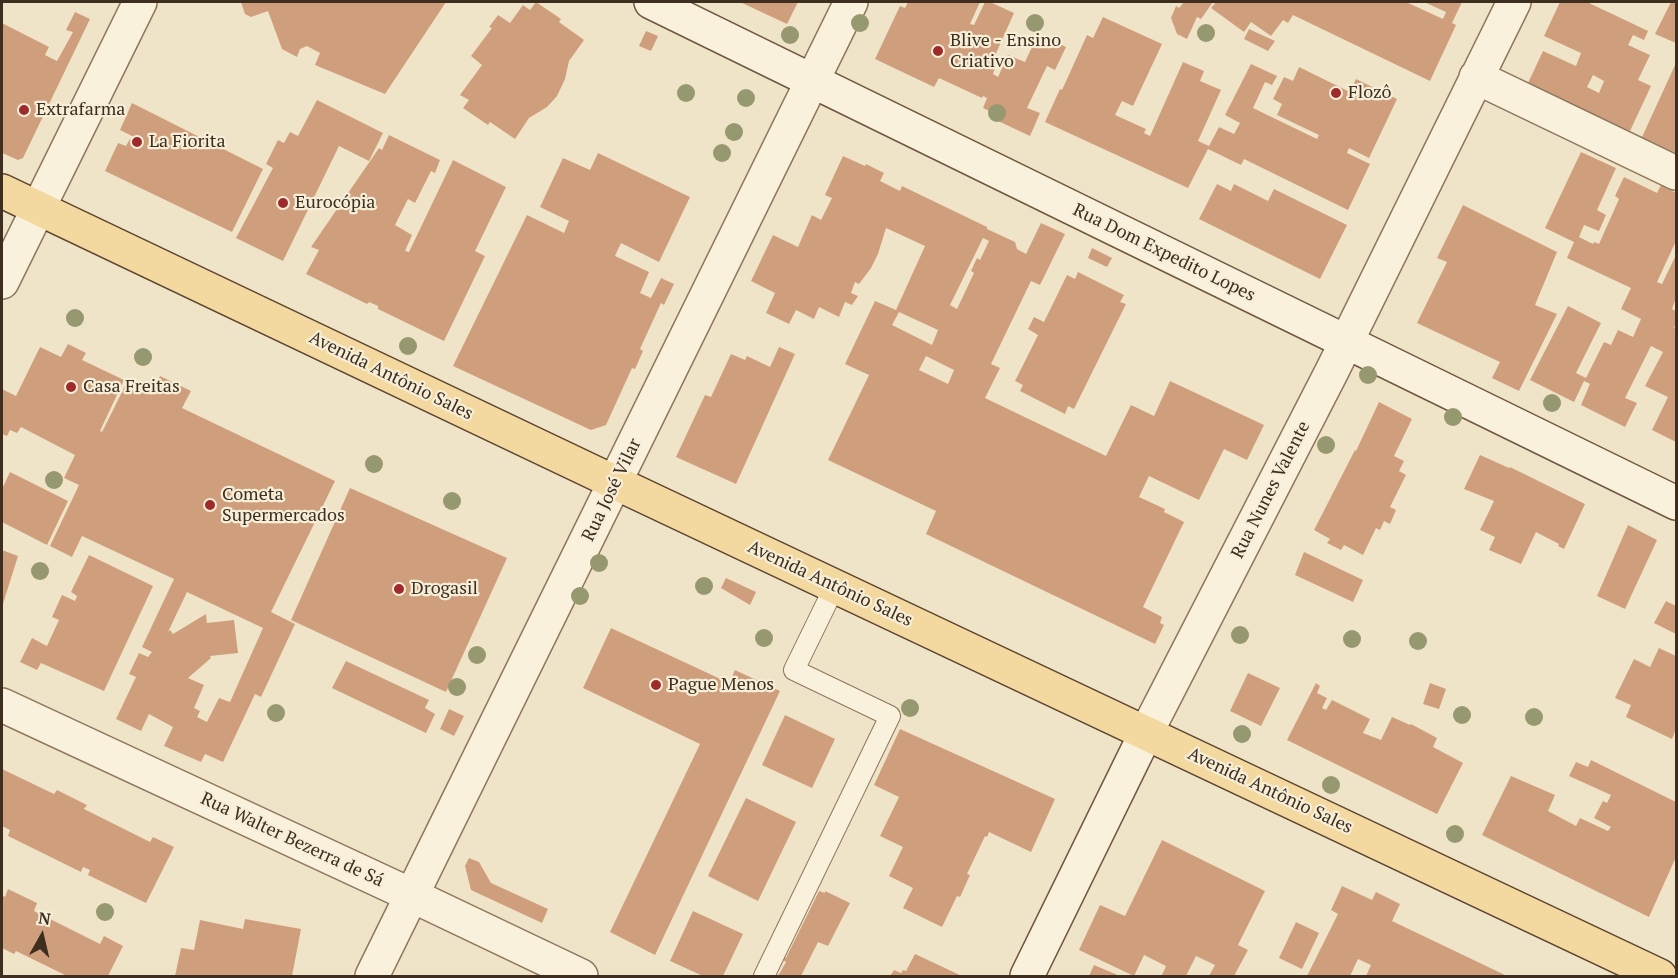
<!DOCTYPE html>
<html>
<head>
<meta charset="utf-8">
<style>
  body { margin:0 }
  #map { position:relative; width:1678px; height:978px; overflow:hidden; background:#f0e4c8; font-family:"PT Serif",serif }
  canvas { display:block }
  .frame { position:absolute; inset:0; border:3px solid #3d2e20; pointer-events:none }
  .north { position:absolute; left:12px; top:906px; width:60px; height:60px; -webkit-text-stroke:4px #f7eed8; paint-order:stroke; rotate:8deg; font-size:16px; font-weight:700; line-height:24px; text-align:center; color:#3d2e20 }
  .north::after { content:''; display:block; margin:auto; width:21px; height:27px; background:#3d2e20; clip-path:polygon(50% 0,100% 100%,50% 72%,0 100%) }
</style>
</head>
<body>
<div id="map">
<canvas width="1678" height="978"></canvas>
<div class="frame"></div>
<div class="north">N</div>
</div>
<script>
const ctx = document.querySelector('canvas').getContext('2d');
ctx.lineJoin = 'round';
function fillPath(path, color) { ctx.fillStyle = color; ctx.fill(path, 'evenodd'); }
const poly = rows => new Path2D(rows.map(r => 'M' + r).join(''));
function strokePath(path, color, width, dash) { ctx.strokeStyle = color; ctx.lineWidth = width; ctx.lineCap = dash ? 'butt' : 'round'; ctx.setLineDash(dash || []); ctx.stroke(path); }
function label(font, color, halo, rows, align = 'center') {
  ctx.font = font + ' "PT Serif",serif'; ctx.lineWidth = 4.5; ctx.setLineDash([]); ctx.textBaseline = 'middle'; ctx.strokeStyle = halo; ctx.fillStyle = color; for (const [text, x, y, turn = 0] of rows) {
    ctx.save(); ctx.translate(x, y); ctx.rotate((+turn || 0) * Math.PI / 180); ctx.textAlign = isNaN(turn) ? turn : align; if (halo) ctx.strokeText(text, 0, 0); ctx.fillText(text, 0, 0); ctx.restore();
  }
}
const building = poly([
  [241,2,446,2,385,94,315,65,320,53,307,46,300,49,297,57,282,49,268,11,251,17,245,14],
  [536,2,561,19,559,22,584,40,569,61,565,79,557,96,547,107,529,118,515,139,490,122,488,125,463,108,469,100,460,95,482,65,471,56,492,28,489,27,498,15,510,23,523,5,530,10],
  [740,2,798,2,787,24],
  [908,2,980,2,970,24,974,25,985,2,990,2,1014,13,994,58,998,60,993,74,998,77,1008,55,1025,62,1038,34,1066,47,1055,70,1047,66,1027,108,1040,113,1030,136,996,120,998,115,983,108,987,98,983,96,982,98,939,78,934,87,875,59,900,6,905,8],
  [1184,2,1213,2,1201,19,1197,17,1187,39,1177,34,1171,18,1176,6,1179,8],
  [1216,2,1406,2,1443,19,1446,12,1424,2,1462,2,1452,23,1456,25,1430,81,1293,15,1288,23,1283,20,1271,36,1251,22,1244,32,1211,8],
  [1560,2,1587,2,1648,31,1644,40,1633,35,1628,45,1650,55,1638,80,1651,86,1630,131,1596,116,1594,121,1578,113,1581,108,1528,83,1543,51,1576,66,1581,53,1544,36],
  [1593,75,1604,81,1599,93,1587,87],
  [1671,2,1676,2,1676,43,1655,34],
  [75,12,90,19,23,158,18,160,2,153,2,23,49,47,45,55,57,61,73,32,66,30],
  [1103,17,1162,44,1133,106,1122,101,1115,115,1146,129,1144,133,1150,136,1183,62,1204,71,1200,81,1221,90,1198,141,1209,146,1219,127,1234,134,1240,123,1225,115,1251,64,1277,76,1272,85,1265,82,1253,108,1317,139,1319,135,1277,115,1282,104,1273,99,1284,77,1293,81,1299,67,1350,92,1356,79,1397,99,1369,158,1349,148,1347,153,1370,164,1348,210,1244,159,1241,165,1208,149,1188,188,1045,122,1060,89,1062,90,1087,35,1093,38],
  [1249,29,1275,41,1268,51,1244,39],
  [646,31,658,36,651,51,639,46],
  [1676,63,1676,153,1642,137],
  [317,100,383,133,369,161,339,146,283,261,236,238,273,168,266,164,278,140,284,143,290,132,298,136],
  [132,103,263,169,232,232,105,171,118,143,126,146,130,139,132,140,134,137,120,130],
  [389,135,440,160,435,173,431,171,415,203,408,199,395,225,412,235,405,251,409,252,453,160,506,187,475,251,485,256,444,341,378,309,378,306,369,302,367,304,306,274,319,250,311,247,379,148,382,150],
  [1581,152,1616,168,1597,210,1606,215,1599,231,1584,225,1579,237,1593,244,1594,242,1599,244,1619,199,1615,196,1624,177,1657,193,1661,185,1676,193,1676,241,1657,282,1662,284,1676,255,1676,298,1672,309,1676,311,1676,323,1674,328,1676,329,1676,442,1652,430,1668,397,1645,386,1663,352,1651,346,1625,398,1637,403,1625,427,1581,405,1590,384,1584,381,1574,402,1530,380,1568,306,1601,323,1576,373,1586,378,1604,342,1611,345,1618,330,1633,337,1641,319,1621,309,1631,288,1567,258,1574,242,1545,228],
  [598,153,690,197,659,262,621,243,615,256,649,272,640,293,651,298,661,278,674,284,664,305,661,303,640,349,643,351,635,369,632,368,606,425,591,430,453,366,527,215,564,233,569,221,540,207,563,158,590,170],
  [843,156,865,166,866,164,884,173,880,181,900,191,902,186,987,227,987,229,1015,242,1017,249,1026,254,1041,223,1065,234,1040,285,1031,281,991,364,1000,368,985,398,1106,456,1131,405,1154,416,1170,381,1264,425,1247,460,1224,449,1199,500,1149,476,1139,497,1165,509,1164,512,1184,522,1143,607,1162,617,1160,623,1164,625,1155,644,926,534,936,511,828,460,869,375,845,364,875,301,896,310,925,246,886,228,878,254,871,268,859,284,855,282,851,293,858,296,852,305,845,302,839,317,819,307,814,319,796,310,789,324,766,313,775,293,751,281,773,235,798,247,812,215,821,220,832,198,825,195],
  [983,238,989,241,980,260,977,258,971,271,974,273,957,309,950,305],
  [899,312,938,330,932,345,892,325],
  [926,356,954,370,948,384,919,370],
  [1217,184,1231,191,1234,184,1268,201,1274,189,1347,225,1320,279,1199,219],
  [1463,205,1557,252,1535,305,1557,314,1519,391,1492,378,1500,362,1417,323,1447,262,1437,258],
  [1092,248,1112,258,1107,267,1088,258],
  [1078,272,1124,295,1120,302,1126,304,1074,409,1068,406,1065,414,1020,391,1023,385,1015,381,1038,335,1028,329,1034,317,1044,322,1067,275,1075,279],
  [68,344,86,353,82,360,124,380,100,431,102,432,127,382,151,395,160,376,191,391,182,408,335,481,271,612,295,624,261,697,255,694,223,762,205,754,201,762,164,746,173,727,149,714,141,731,116,719,136,677,129,674,139,653,148,657,152,652,142,647,174,579,82,536,72,557,50,546,79,485,64,478,75,455,21,427,17,433,10,430,7,436,2,434,2,389,16,396,40,347,61,357],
  [187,592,263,628,230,702,219,698,207,722,197,717,200,711,194,708,204,685,188,678,211,658,210,656,238,653,234,620,207,623,206,614,173,634,170,630,168,632],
  [779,347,795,354,736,484,676,457,705,395,711,397,731,354,745,360,747,356,770,367],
  [1379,402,1412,419,1394,456,1404,461,1399,471,1406,475,1390,507,1396,510,1390,524,1384,521,1380,530,1376,528,1363,555,1344,545,1341,550,1327,543,1330,539,1314,530,1355,450,1356,451],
  [1480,455,1509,468,1510,467,1585,504,1564,549,1558,546,1559,544,1536,532,1521,564,1489,550,1495,537,1480,530,1494,501,1464,489],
  [10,472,68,501,47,545,2,522,2,489],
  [350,488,507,558,446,692,291,620],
  [1628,525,1657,540,1625,609,1597,596],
  [2,550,18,556,2,607],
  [1304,552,1363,580,1353,602,1295,575],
  [89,555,153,586,104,691,41,663,37,670,20,662,32,638,47,646,59,620,52,617,62,595,75,601,77,596,71,592],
  [726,578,756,592,750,605,721,588],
  [1666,601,1676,606,1676,634,1654,623],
  [611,628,729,683,735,670,780,691,655,955,610,932,700,744,583,688],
  [1659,648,1676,656,1676,729,1672,739,1626,717,1631,705,1615,698,1634,659,1650,667],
  [346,661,429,700,425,708,435,714,426,733,332,688],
  [1248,673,1280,688,1261,726,1230,711],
  [1316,683,1320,686,1317,693,1327,698,1322,708,1326,710,1332,700,1370,719,1363,733,1381,740,1392,717,1410,725,1411,724,1437,738,1433,747,1463,763,1437,814,1287,740],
  [1430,683,1446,689,1439,709,1423,704],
  [449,709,464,716,454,736,440,729],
  [785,715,835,739,812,788,762,765],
  [900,729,1055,799,1031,852,989,832,987,837,985,836,967,874,970,875,960,897,957,896,942,927,903,908,913,888,889,876,903,847,880,836,899,797,874,785],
  [1591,760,1676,802,1676,857,1649,917,1482,835,1511,776,1555,795,1548,811,1576,826,1580,818,1608,831,1611,827,1594,818,1603,801,1607,803,1611,795,1569,776,1576,762,1588,767],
  [2,769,54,794,57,790,87,805,84,809,150,842,153,837,174,847,146,903,88,875,90,870,83,867,81,872,8,836,10,830,2,826],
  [746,798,796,822,758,901,708,876],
  [1162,840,1265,891,1238,945,1248,950,1234,976,1209,976,1215,965,1196,956,1186,976,1166,976,1162,975,1166,966,1144,955,1134,976,1079,950,1100,905,1125,916],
  [469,858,479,862,491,883,548,909,542,923,471,890,465,866],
  [1342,886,1372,900,1376,892,1400,904,1392,921,1507,976,1366,976,1371,965,1358,959,1350,976,1307,976,1338,914,1331,910],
  [8,889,37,903,34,911,100,944,104,936,123,946,108,976,67,976,16,951,14,954,2,948,2,895,5,897],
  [819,891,825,893,825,891,850,903,828,946,818,942,801,976,778,976,786,962,783,960,784,957,786,958],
  [693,911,743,934,723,976,703,976,670,961],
  [245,919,301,929,292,976,175,976,181,948,194,950,200,920,243,929],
  [1296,922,1319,933,1302,969,1279,958],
  [915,954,962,976,890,976,894,970,901,973,903,970,906,971],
  [1094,965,1120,976,1089,976]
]);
const lane = poly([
  [764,976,890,716,794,670,835,586]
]);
const street = poly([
  [1476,77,1676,173],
  [2,282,140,2],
  [2,705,411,895,581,976],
  [1146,733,1332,371,1514,2],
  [372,976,851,2]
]);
const secondary = poly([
  [651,2,1676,503],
  [1027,976,1146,733]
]);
const primary = poly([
  [2,191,616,483,1660,976]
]);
const trees = [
  [860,23],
  [1035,23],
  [1206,33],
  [790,35],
  [686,93],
  [746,98],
  [997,113],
  [734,132],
  [722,153],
  [75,318],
  [408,346],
  [143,357],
  [1368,375],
  [1552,403],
  [1453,417],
  [1326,445],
  [374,464],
  [54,480],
  [452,501],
  [599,563],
  [40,571],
  [704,586],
  [580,596],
  [1240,635],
  [764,638],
  [1352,639],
  [1418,641],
  [477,655],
  [457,687],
  [910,708],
  [276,713],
  [1462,715],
  [1534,717],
  [1242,734],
  [1331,785],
  [1455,834],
  [105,912]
];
const markers = [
  [938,51,6,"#9e2a2b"],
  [1336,93,6,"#9e2a2b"],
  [24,110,6,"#9e2a2b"],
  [137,142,6,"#9e2a2b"],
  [283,203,6,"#9e2a2b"],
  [71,387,6,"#9e2a2b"],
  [210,505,6,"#9e2a2b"],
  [399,589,6,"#9e2a2b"],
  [656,685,6,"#9e2a2b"]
];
const poiNames = [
  ["Blive - Ensino",950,41],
  ["Criativo",950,62],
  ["Flozô",1348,93],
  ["Extrafarma",36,110],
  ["La Fiorita",149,142],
  ["Eurocópia",295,203],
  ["Casa Freitas",83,387],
  ["Cometa",222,495],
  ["Supermercados",222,516],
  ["Drogasil",411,589],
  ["Pague Menos",668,685]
];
const streetNames = [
  ["Rua Dom Expedito Lopes",1164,253,26],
  ["Avenida Antônio Sales",391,376,26],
  ["Rua José Vilar",612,490,-64],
  ["Rua Nunes Valente",1271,490,-63],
  ["Avenida Antônio Sales",830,584,25],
  ["Avenida Antônio Sales",1270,791,25],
  ["Rua Walter Bezerra de Sá",292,840,25]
];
fillPath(building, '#cf9f7d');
strokePath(lane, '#8d765c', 22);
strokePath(street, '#8d765c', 36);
strokePath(secondary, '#6f573f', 36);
strokePath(primary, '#5b4430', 36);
strokePath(lane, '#faf1dc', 20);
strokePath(street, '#faf1dc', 33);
strokePath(secondary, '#faf1dc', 33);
strokePath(primary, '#f3d9a0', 33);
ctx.fillStyle = '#96986f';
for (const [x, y] of trees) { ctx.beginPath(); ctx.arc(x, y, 9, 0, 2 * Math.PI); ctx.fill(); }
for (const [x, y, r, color] of markers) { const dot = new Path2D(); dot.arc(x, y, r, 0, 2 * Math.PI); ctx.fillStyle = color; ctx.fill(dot); strokePath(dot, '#f7eed8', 2); }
label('18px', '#3d2e20', '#f7eed8', poiNames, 'left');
label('18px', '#3d2e20', '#f7eed8', streetNames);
</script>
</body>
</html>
